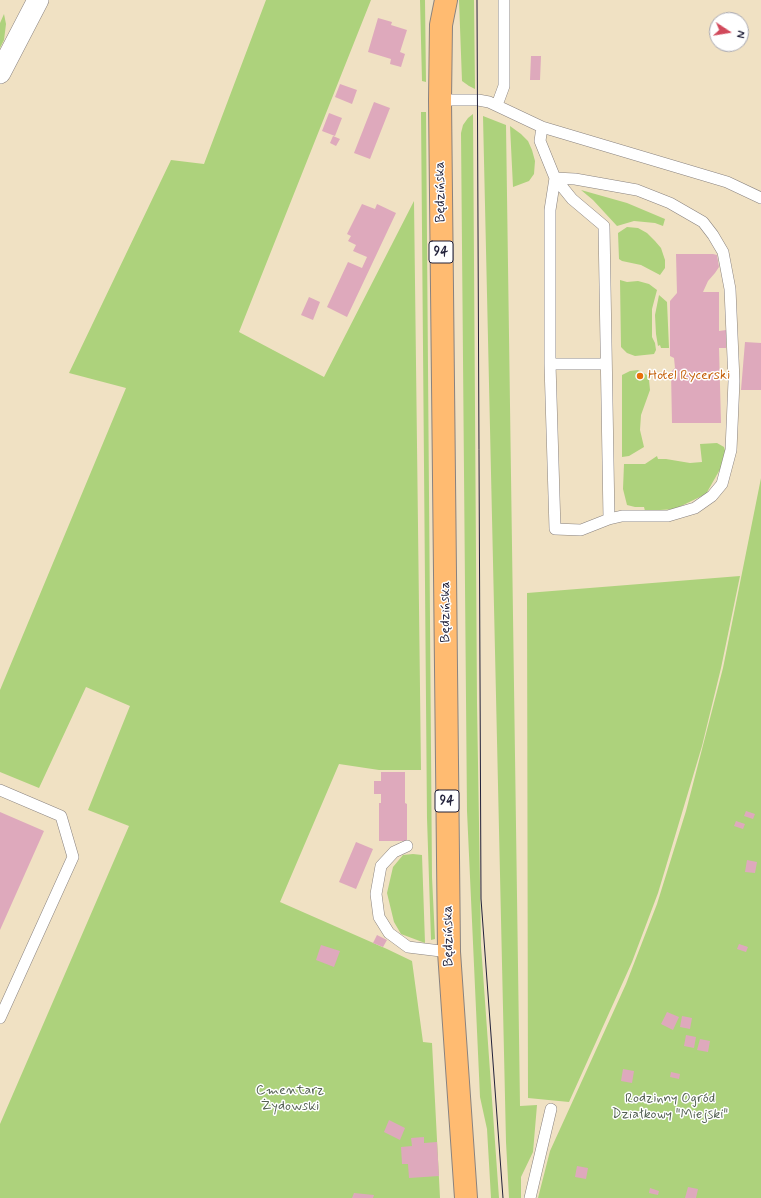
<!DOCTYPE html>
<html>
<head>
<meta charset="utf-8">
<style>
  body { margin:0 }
  #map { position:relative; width:761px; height:1198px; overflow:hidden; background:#f0e1c3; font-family:Mynerve,sans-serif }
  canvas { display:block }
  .north { position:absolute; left:709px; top:12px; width:40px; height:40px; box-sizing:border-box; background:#fff; border:1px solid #a7a7b1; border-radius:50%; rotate:102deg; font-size:11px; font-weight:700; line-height:16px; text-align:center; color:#22223b }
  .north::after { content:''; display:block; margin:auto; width:14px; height:18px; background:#d1495b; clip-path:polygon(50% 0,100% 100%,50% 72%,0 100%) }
</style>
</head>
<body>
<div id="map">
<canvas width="761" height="1198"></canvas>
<div class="north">N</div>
</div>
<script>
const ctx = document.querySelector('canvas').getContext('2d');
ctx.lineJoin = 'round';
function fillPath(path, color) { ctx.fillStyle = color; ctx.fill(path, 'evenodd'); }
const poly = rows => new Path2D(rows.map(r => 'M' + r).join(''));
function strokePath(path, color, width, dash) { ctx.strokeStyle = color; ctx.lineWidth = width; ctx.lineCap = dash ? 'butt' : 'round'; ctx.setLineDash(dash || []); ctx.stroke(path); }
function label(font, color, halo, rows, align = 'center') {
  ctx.font = font + ' Mynerve,sans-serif'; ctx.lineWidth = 3; ctx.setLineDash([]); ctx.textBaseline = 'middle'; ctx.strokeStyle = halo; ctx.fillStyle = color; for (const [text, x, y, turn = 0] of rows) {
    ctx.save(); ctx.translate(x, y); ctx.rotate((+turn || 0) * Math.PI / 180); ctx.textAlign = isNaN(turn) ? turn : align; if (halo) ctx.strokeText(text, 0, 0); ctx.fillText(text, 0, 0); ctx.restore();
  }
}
const green = poly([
  [266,0,371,0,239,332,324,377,414,201,421,770,379,770,339,764,280,902,387,949,412,961,423,1042,432,1043,440,1198,0,1198,0,1124,129,826,88,810,130,706,86,687,39,788,0,772,0,690,126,388,69,373,171,160,204,164],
  [420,0,425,0,426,82,422,81],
  [459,0,474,0,475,89,469,86,462,81],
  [4,14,6,24,4,40,0,48,0,23],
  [421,112,426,112,432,877,435,939,431,940,427,818],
  [473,114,477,703,481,945,499,1198,491,1198,487,1129,480,1097,467,811,461,133,463,125,468,118],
  [483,116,506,125,520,1106,537,1105,533,1152,521,1177,521,1198,509,1198,506,1142],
  [510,126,521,134,528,141,532,150,535,161,534,174,529,181,513,187],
  [581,190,627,203,665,219,663,226,655,223,634,221,617,226,593,200],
  [627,227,638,228,647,233,655,241,661,248,665,260,665,268,660,275,641,265,622,261,619,259,618,233],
  [620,280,627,282,638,281,649,284,657,290,652,309,652,337,655,343,656,350,654,354,635,356,627,353,621,347],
  [659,295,667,302,669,348,661,348,660,345,658,346,656,334,655,315],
  [638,370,647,375,649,380,650,390,641,415,640,430,644,447,629,456,622,457,622,375,630,371],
  [717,443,724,447,727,457,706,494,675,509,645,511,644,507,635,507,627,505,623,489,624,464,645,464,657,456,658,459,666,459,690,463,702,462,700,444],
  [761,478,761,1198,538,1198,550,1151,626,984,657,904,686,811,723,668],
  [740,576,721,668,702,746,658,893,632,962,569,1102,528,1098,527,593],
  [413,854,422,855,425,943,401,934,394,922,387,893,393,867,403,855]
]);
const building = poly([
  [378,18,392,22,391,25,407,30,400,52,405,54,401,67,390,64,391,59,368,52],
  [531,56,541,56,540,80,530,80],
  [340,84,357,90,352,104,335,97],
  [374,102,390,108,370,159,354,153],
  [329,113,342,118,335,136,322,131],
  [333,136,340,139,336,146,330,143],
  [362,204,375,209,377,204,396,213,347,317,327,307,348,262,362,268,367,257,353,251,356,245,348,241,351,236,347,234],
  [676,254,713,254,717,255,719,267,715,273,708,281,703,292,719,292,719,331,726,330,726,348,719,348,721,423,672,423,671,372,675,368,674,358,670,356,670,301,677,293],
  [309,297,320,302,313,320,301,315],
  [745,342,761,343,761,390,741,390],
  [381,772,405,772,405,803,407,804,407,841,379,841,379,803,381,803,381,794,374,794,374,781,381,781],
  [746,811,755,814,753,819,744,816],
  [0,812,44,831,0,930],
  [736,821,745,824,743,829,734,826],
  [356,842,373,849,356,889,339,882],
  [747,860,757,862,755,873,745,872],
  [377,935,387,940,383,947,373,943],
  [739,944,748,947,746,952,737,949],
  [321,945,340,951,334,967,316,960],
  [667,1012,679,1017,673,1030,661,1024],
  [682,1016,692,1018,690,1029,680,1027],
  [686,1035,696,1037,694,1048,684,1046],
  [700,1039,710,1041,708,1052,697,1050],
  [623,1069,634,1071,632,1083,621,1081],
  [671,1072,680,1074,679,1079,670,1077],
  [389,1120,405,1128,400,1140,384,1132],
  [424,1137,424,1143,437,1142,439,1176,409,1178,408,1164,402,1164,401,1147,412,1146,411,1138],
  [577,1166,588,1168,586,1179,575,1177],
  [688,1187,698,1189,696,1198,685,1198],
  [650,1188,659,1191,658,1195,649,1193],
  [354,1193,374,1195,373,1198,352,1198]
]);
const lane = poly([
  [440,100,478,100,489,102,542,127,727,182,761,198],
  [497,105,504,86,504,0],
  [542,127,540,141,555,178,572,199,604,226,609,519,581,530,555,529,550,364,550,210,555,178,575,179,637,190,670,203,703,222,713,235,723,252,730,289,734,381,731,450,722,484,712,496,695,508,668,516,622,516,609,519],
  [550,364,606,364],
  [0,790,61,816,73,857,0,1018],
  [407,846,394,852,381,866,376,894,379,917,389,933,408,947,449,952],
  [530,1198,551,1109]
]);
const street = poly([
  [0,73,38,0]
]);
const primary = poly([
  [446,0,441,25,440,100,449,952,466,1198]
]);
const tram = poly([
  [477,0,481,899,503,1198]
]);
const markers = [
  [640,376,4,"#e8710a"]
];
const shields = [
  [441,252,24],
  [447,801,24]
];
const shieldNames = [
  ["94",441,252],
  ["94",447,801]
];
const streetNames = [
  ["Będzińska",441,192,-91],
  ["Będzińska",446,612,-90],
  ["Będzińska",449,936,-91]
];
const foodNames = [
  ["Hotel Rycerski",648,376]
];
const parkNames = [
  ["Cmentarz",290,1091],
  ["Żydowski",290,1107],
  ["Rodzinny Ogród",670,1099],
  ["Działkowy \"Miejski\"",670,1115]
];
fillPath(green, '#add27c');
fillPath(building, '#dea9bc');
strokePath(lane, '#89827f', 12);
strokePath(street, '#89827f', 22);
strokePath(primary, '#89827f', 24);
strokePath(lane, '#fff', 11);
strokePath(street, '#fff', 21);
strokePath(primary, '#ffbb71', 22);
strokePath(tram, '#22223b', 1);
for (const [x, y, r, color] of markers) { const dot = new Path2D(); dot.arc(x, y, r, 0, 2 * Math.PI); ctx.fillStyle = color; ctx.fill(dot); strokePath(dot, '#fff', 1.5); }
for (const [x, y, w] of shields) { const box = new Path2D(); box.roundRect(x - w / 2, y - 11, w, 22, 3); ctx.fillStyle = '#fff'; ctx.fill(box); strokePath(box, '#22223b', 1); }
label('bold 13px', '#22223b', null, shieldNames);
label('14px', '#22223b', '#fff', streetNames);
label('14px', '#c56008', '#fff', foodNames, 'left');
label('14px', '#536052', '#fff', parkNames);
</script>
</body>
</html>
